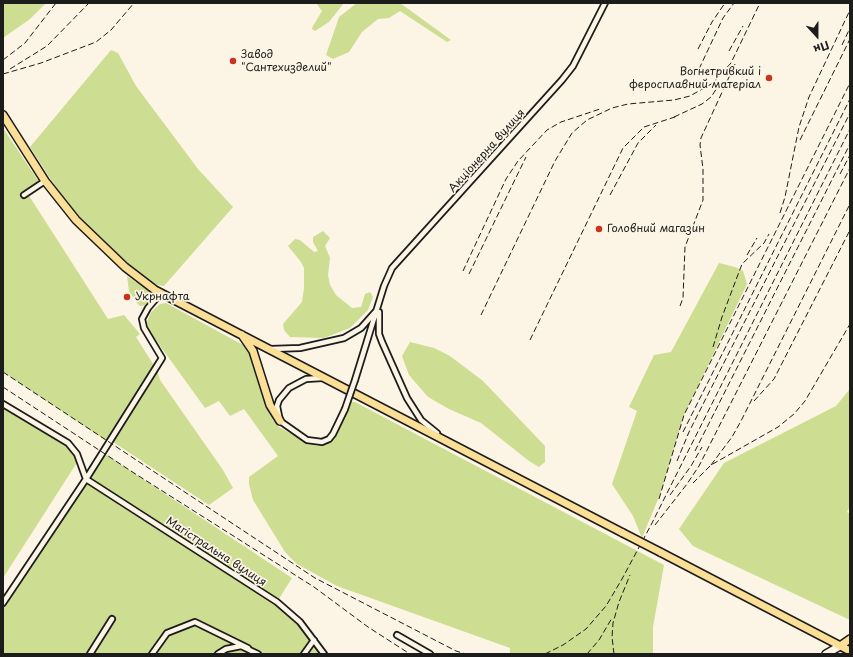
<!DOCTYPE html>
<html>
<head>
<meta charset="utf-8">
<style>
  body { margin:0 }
  #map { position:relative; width:853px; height:657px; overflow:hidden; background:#fcf5e5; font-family:"Playpen Sans",sans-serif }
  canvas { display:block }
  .frame { position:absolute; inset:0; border:4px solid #1c1c1c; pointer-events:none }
  .north { position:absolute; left:797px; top:16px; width:40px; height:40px; -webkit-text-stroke:3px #fcf5e5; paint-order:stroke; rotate:159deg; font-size:11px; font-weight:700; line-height:16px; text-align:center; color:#1c1c1c }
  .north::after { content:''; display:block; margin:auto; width:14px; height:18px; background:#1c1c1c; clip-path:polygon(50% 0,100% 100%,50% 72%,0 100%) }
</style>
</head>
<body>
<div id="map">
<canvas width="853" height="657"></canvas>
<div class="frame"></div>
<div class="north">Пн</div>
</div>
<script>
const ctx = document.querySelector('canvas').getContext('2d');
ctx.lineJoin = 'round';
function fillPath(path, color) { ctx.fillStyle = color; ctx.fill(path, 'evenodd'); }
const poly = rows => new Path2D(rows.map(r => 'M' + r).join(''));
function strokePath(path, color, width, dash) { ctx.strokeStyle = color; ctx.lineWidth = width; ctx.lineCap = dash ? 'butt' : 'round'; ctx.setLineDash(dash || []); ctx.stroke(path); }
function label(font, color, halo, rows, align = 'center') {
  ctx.font = font + ' "Playpen Sans",sans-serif'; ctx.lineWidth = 3.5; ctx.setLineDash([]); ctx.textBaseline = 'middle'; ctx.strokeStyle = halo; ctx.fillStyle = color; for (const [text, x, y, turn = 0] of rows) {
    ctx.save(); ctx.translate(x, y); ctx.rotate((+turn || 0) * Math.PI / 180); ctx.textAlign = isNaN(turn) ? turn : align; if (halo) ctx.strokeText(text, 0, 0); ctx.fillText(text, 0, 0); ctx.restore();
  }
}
const green = poly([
  [3,3,46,3,30,19,3,38],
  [316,3,344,3,329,22,315,31,312,29,313,26,322,11],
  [357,3,400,3,451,40,447,42,400,11,389,18,378,19,362,32,349,52,333,59,326,55,339,17],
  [111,50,118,53,136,86,198,169,233,207,164,286,158,285,146,279,96,235,64,200,30,147],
  [3,128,39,182,26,191,108,319,124,315,140,334,136,337,155,367,108,442,3,372],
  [323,231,330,238,325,246,330,258,328,275,330,285,336,295,352,308,361,307,365,294,370,292,373,297,368,310,350,328,324,338,290,337,284,330,283,324,302,302,304,288,304,268,301,262,288,246,295,239,300,240,314,252,318,251,313,242,313,237],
  [719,263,735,267,743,271,747,284,684,415,661,492,642,538,633,516,612,484,637,411,629,407,654,355,671,352],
  [127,276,154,294,155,298,147,305,140,306,137,303,129,291],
  [166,303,243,345,250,354,268,410,273,420,279,427,308,443,317,446,330,442,337,435,351,402,355,402,664,565,653,627,653,654,510,654,510,648,337,586,297,564,285,552,253,500,249,484,249,477,278,456,244,409,230,416,219,401,205,408,148,329,147,322,151,312,160,304],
  [410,342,434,348,450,356,483,381,545,446,545,462,539,467,529,461,481,423,449,409,428,397,409,375,402,356],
  [157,369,160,380,223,470,233,488,209,505,113,442,115,434],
  [849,390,850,506,847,512,850,514,850,620,693,546,679,529,724,463,836,406],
  [3,405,64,440,77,455,78,461,3,578],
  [102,452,292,578,277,602,300,622,324,654,3,654,3,603]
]);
const street = poly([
  [24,195,45,181],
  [379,312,379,334,382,342,407,398,421,420,437,433],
  [271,349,300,348,344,338,361,328,377,310],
  [322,378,306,379,289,388,279,400,277,406,280,421,307,440,322,442,329,439,333,434,345,409],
  [355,380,384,286,392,268,562,80,573,66,605,3],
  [3,404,68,443,77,454,86,479],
  [86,479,277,602,300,622,324,654],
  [3,603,86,479,162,358,144,328,142,319,148,308,161,293],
  [397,635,430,654],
  [90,654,112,619],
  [152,654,167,633,195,622,248,648],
  [218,654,226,649,241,646,258,654],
  [304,654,314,640]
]);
const secondary = poly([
  [826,654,840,646]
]);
const primary = poly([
  [3,115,45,181,76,220,125,267,155,290,623,533],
  [242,335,253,351,270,405,280,421],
  [660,552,850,651],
  [840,646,850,639]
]);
const rail = poly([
  [842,45,850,28],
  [698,49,712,22,725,3],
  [729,51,743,26],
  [3,60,25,43,56,3],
  [10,69,47,46,89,3],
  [699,69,723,18,734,3],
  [3,74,41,63,96,42,111,30,134,3],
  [674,117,702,104,711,97,721,82],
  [800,140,850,39],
  [840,174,850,155],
  [610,195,638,143,656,125],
  [780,213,785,197,799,127,809,97,850,10],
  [747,255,757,238],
  [463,271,506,179,518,161,547,130,561,122,600,109],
  [469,274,526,157],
  [680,306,683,298,685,247,703,200,703,169,700,145,701,138,735,64],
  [481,315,555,161,572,133,587,120,612,108,628,104,674,100,690,96,713,83,731,63,760,3],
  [530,340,623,148,644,127,678,116],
  [713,347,722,317,742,264,764,243,769,234],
  [3,372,315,578,456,651,466,654],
  [3,387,134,473,314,587,368,627,410,654],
  [754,401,774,379,850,230],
  [683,432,850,99],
  [695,451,850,144],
  [677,461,689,432,850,113],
  [711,465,732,437,741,421,850,204],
  [693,483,711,465,778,427,794,414,805,401,850,324],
  [670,495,691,466,702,447],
  [659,499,684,415,850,83],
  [655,525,687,484,699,466,850,168],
  [545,654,563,645,586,629,606,606,622,579,651,525,850,129],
  [587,654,599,640,612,618],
  [614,654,612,637,613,623,619,602,630,575]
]);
const streetBridge = poly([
  [345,409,355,380]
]);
const primaryBridge = poly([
  [623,533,660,552]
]);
const markers = [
  [233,61,4,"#c8321e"],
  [769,78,4,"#c8321e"],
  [599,229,4,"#c8321e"],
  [127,297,4,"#c8321e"]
];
const poiNames = [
  ["Завод",241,55],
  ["\"Сантехизделий\"",241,68],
  ["Вогнетривкий і",761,72,"right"],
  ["феросплавний матеріал",761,85,"right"],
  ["Головний магазин",607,229],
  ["Укрнафта",135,297]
];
const streetNames = [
  ["Акціонерна вулиця",487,151,-48],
  ["Магістральна вулиця",216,552,33]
];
fillPath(green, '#cddd91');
strokePath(street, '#1c1c1c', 8);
strokePath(secondary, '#1c1c1c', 10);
strokePath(primary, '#1c1c1c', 10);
strokePath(street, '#fcf5e5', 4.5);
strokePath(secondary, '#fcf5e5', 7);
strokePath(primary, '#fbdf96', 7);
strokePath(rail, '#1c1c1c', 1, [6, 3]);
strokePath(streetBridge, '#1c1c1c', 8, []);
strokePath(primaryBridge, '#1c1c1c', 10, []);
strokePath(streetBridge, '#fcf5e5', 4.5);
strokePath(primaryBridge, '#fbdf96', 7);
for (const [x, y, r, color] of markers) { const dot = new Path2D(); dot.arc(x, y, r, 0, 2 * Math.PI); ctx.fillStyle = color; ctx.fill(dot); strokePath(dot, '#fcf5e5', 1.5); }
label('11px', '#1c1c1c', '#fcf5e5', poiNames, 'left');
label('11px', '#1c1c1c', '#fcf5e5', streetNames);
</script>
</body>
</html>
